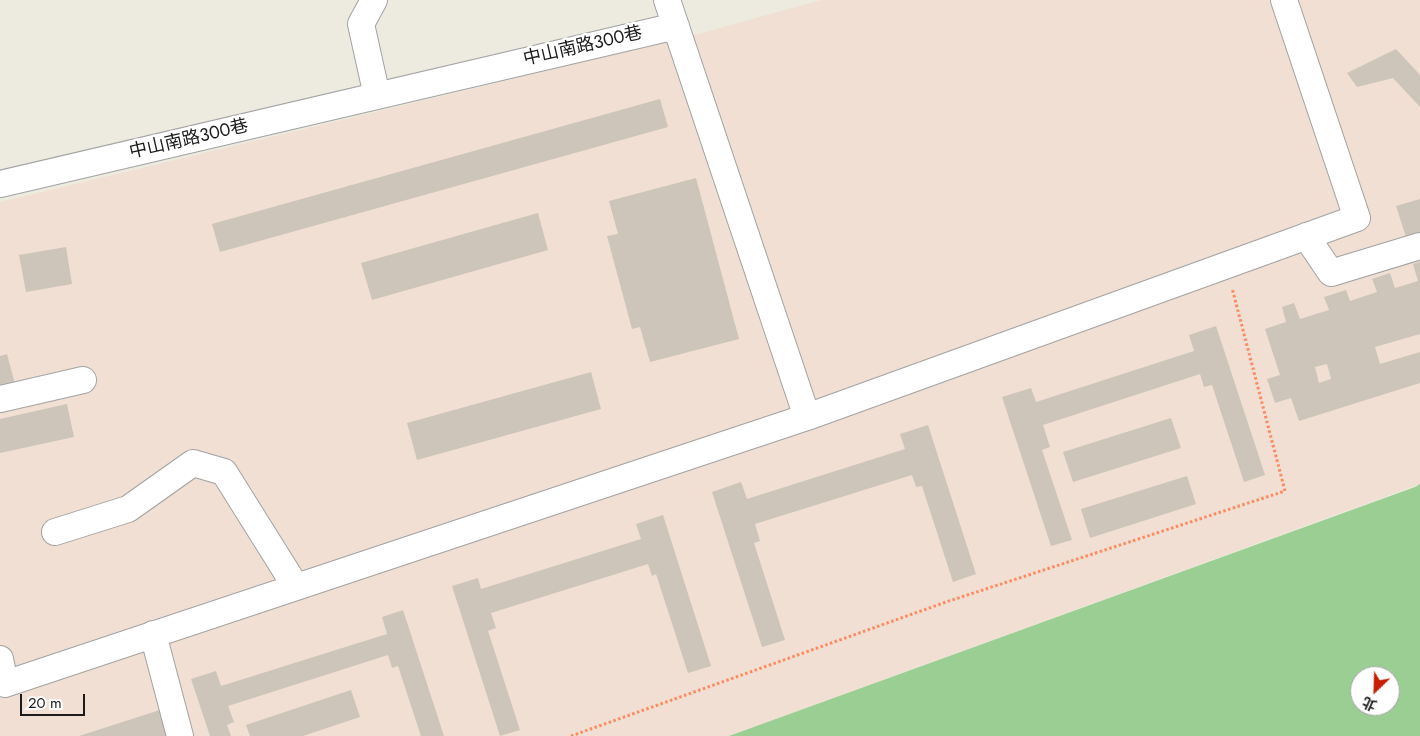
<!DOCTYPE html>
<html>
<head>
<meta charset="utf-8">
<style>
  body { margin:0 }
  #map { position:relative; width:1420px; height:736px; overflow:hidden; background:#edebe0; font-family:Jost,"Noto Sans TC",sans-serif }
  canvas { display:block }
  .north { position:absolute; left:1350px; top:666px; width:50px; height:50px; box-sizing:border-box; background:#fff; border:1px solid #a4a4a4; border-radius:50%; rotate:204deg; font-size:14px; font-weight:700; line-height:20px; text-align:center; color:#1b1b1b }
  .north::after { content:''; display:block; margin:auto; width:18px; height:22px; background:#c62000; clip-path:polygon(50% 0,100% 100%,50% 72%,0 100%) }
  .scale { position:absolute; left:20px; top:694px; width:65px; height:22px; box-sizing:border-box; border:2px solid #1b1b1b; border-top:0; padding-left:6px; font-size:15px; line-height:18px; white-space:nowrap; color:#1b1b1b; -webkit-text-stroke:4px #fff; paint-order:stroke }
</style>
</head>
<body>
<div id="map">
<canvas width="1420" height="736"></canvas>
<div class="north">北</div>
<div class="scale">20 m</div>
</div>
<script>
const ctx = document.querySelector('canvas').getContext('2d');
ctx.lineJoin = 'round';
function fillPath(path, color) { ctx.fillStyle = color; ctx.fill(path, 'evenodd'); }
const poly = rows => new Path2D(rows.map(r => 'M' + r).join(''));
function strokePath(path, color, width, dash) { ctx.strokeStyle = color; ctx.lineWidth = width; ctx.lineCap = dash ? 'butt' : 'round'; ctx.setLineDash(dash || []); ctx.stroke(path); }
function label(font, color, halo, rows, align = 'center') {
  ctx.font = font + ' Jost,"Noto Sans TC",sans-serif'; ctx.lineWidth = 5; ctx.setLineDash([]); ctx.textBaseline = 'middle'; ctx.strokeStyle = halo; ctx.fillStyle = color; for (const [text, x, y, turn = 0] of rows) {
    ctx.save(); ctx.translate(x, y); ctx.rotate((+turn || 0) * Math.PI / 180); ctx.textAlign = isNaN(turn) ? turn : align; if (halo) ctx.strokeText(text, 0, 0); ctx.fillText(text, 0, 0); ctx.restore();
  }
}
const military = poly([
  [821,0,1420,0,1420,484,729,736,0,736,0,202,680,39]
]);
const forest = poly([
  [1420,484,1420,736,729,736,1415,487],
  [1360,676,1390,676,1390,706,1360,706]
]);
const building = poly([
  [1396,49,1420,75,1420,107,1393,78,1357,87,1347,73],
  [660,99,668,127,220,252,212,224],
  [696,178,739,339,650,362,640,327,632,329,607,236,618,234,609,201],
  [1420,199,1420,237,1407,240,1396,206],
  [538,213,548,250,372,300,361,263],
  [66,247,72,284,26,292,19,255],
  [1420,262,1420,334,1375,347,1380,364,1420,352,1420,383,1299,421,1291,398,1275,403,1267,379,1280,375,1265,329,1286,322,1282,307,1294,303,1300,319,1329,310,1324,297,1346,290,1350,301,1377,292,1372,279,1390,273,1395,288,1418,281,1413,264],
  [1327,364,1331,379,1319,383,1315,367],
  [1216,326,1265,475,1244,482,1212,385,1204,387,1200,374,1043,425,1050,447,1042,450,1072,540,1051,546,1002,397,1031,388,1036,402,1194,351,1189,335],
  [7,354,15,384,0,388,0,356],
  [591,372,601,409,417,460,407,423],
  [67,404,74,437,0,453,0,419],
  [1171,418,1181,448,1073,482,1063,452],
  [928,425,976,574,953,582,922,486,916,487,912,475,755,524,760,541,754,543,785,640,762,647,712,492,741,482,747,499,905,449,900,434],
  [1187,476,1196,504,1090,538,1081,509],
  [663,515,711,666,688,673,656,574,652,576,648,564,491,613,496,628,488,631,520,730,500,736,452,586,478,578,481,589,641,539,636,524],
  [403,610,444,736,421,736,398,666,392,668,388,655,228,706,234,722,227,725,231,736,210,736,191,679,216,671,221,686,387,634,382,617],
  [351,690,360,717,303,736,250,736,246,725],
  [163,709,172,736,79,736]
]);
const path = poly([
  [571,736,946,602,1285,491,1232,288]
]);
const minor = poly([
  [374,0,361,24,377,96],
  [667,0,807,417,1357,218,1284,0],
  [0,184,676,26],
  [1306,236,1331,273,1420,246],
  [0,399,83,380],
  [55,532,128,509,193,463,224,472,296,587],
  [153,634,180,736],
  [0,659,5,684,807,417]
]);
const streetNames = [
  ["中山南路300巷",583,47,-13],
  ["中山南路300巷",189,140,-13]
];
fillPath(military, '#f0dfd2');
fillPath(forest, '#9bce93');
fillPath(building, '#cdc5b9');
strokePath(minor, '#a2a2a2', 28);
strokePath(path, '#fe8a61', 3, [2.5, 2.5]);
strokePath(minor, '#fff', 26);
label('18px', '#1b1b1b', '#fff', streetNames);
</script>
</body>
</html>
